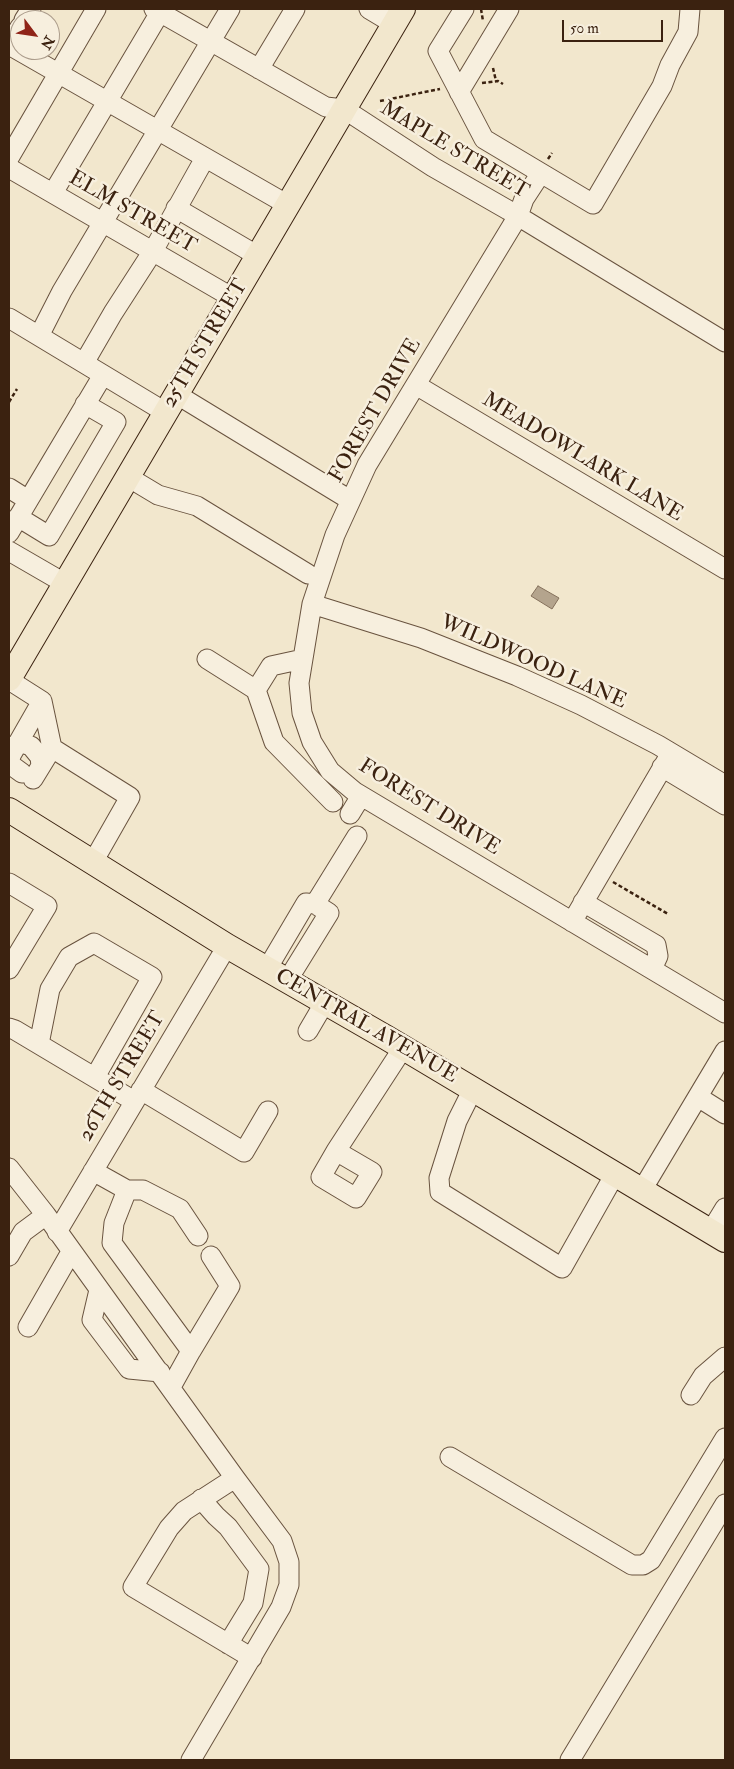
<!DOCTYPE html>
<html>
<head>
<meta charset="utf-8">
<style>
  body { margin:0 }
  #map { position:relative; width:734px; height:1769px; overflow:hidden; background:#f2e7cd; font-family:"IM FELL Double Pica",serif }
  canvas { display:block }
  .frame { position:absolute; inset:0; border:10px solid #3b2210; pointer-events:none }
  .north { position:absolute; left:10px; top:10px; width:50px; height:50px; box-sizing:border-box; background:#f7efde; border:1px solid #ac9d8c; border-radius:50%; rotate:121deg; font-size:14px; font-weight:700; line-height:20px; text-align:center; color:#3b2210 }
  .north::after { content:''; display:block; margin:auto; width:18px; height:22px; background:#8f2418; clip-path:polygon(50% 0,100% 100%,50% 72%,0 100%) }
  .scale { position:absolute; left:562px; top:20px; width:101px; height:22px; box-sizing:border-box; border:2px solid #3b2210; border-top:0; padding-left:6px; font-size:15px; line-height:18px; white-space:nowrap; color:#3b2210; -webkit-text-stroke:4px #f7efde; paint-order:stroke }
</style>
</head>
<body>
<div id="map">
<canvas width="734" height="1769"></canvas>
<div class="frame"></div>
<div class="north">N</div>
<div class="scale">50 m</div>
</div>
<script>
const ctx = document.querySelector('canvas').getContext('2d');
ctx.lineJoin = 'round';
function fillPath(path, color) { ctx.fillStyle = color; ctx.fill(path, 'evenodd'); }
const poly = rows => new Path2D(rows.map(r => 'M' + r).join(''));
function strokePath(path, color, width, dash) { ctx.strokeStyle = color; ctx.lineWidth = width; ctx.lineCap = dash ? 'butt' : 'round'; ctx.setLineDash(dash || []); ctx.stroke(path); }
function label(font, color, halo, rows, align = 'center') {
  ctx.font = font + ' "IM FELL Double Pica",serif'; ctx.lineWidth = 5; ctx.setLineDash([]); ctx.textBaseline = 'middle'; ctx.strokeStyle = halo; ctx.fillStyle = color; for (const [text, x, y, turn = 0] of rows) {
    ctx.save(); ctx.translate(x, y); ctx.rotate((+turn || 0) * Math.PI / 180); ctx.textAlign = isNaN(turn) ? turn : align; if (halo) ctx.strokeText(text, 0, 0); ctx.fillText(text, 0, 0); ctx.restore();
  }
}
const water = poly([
  [538,586,559,598,552,609,531,596,538,586]
]);
const path = poly([
  [481,9,483,21],
  [493,68,496,81],
  [482,83,498,81,503,84],
  [380,101,440,89],
  [548,159,552,153],
  [9,402,17,389],
  [613,882,668,914]
]);
const minor = poly([
  [154,9,326,107,344,109,433,167,508,210,725,342],
  [369,9,394,24],
  [464,9,438,51,484,139,541,173,524,199,518,216,367,465,335,535,312,604,299,683,302,713,312,742,330,771,355,792,725,1013],
  [24,20,31,9],
  [9,45,288,205],
  [9,46,20,27],
  [259,69,295,9],
  [459,92,509,9],
  [9,158,96,9],
  [9,168,233,298],
  [541,173,593,204,662,86,670,65,688,32,690,9],
  [53,193,162,9],
  [176,208,258,256],
  [9,318,165,412],
  [39,336,62,291,230,9],
  [84,363,113,313,153,251,205,158],
  [416,385,725,569],
  [176,394,350,500],
  [128,477,158,495,197,506,308,574],
  [9,488,28,500],
  [18,517,49,536,116,422,85,404],
  [9,533,103,375],
  [9,551,66,584],
  [312,604,421,638,517,676,581,705,658,745,725,785],
  [207,659,256,690],
  [303,659,271,666,256,690,274,742,333,802],
  [9,680,42,701,10,757,11,765,22,773],
  [15,745,21,743,31,746,40,757,41,766],
  [52,748,130,797,93,862],
  [662,767,725,805],
  [33,779,52,748,42,701],
  [350,814,361,796],
  [9,883,47,906,9,969],
  [583,902,656,945,658,956,652,969],
  [572,922,671,753],
  [267,969,306,903,315,904,357,836],
  [287,981,329,913,315,904],
  [9,1028,15,1030,134,1101],
  [308,1031,325,1002],
  [39,1044,50,989,69,957,94,943,152,977,95,1077],
  [473,1089,457,1121,439,1178,440,1192,562,1268,615,1174],
  [141,1090,244,1152,268,1111],
  [698,1097,725,1114],
  [336,1151,372,1172,356,1198,321,1177,336,1151,403,1048],
  [9,1168,46,1215,235,1478,282,1541,289,1562,289,1585,281,1607,191,1760],
  [93,1171,127,1190,114,1223,112,1243,191,1351,171,1387],
  [127,1190,143,1190,180,1209,198,1236],
  [642,1190,725,1051],
  [711,1231,725,1208],
  [57,1232,227,946],
  [9,1256,23,1232,46,1215],
  [99,1290,92,1320,129,1369,160,1372],
  [28,1327,71,1252],
  [191,1351,230,1286,211,1256],
  [691,1395,703,1376,725,1357],
  [450,1457,632,1565,643,1565,651,1560,725,1438],
  [235,1478,184,1511,169,1528,133,1587,252,1658],
  [201,1499,216,1516,228,1527,259,1569,253,1603,228,1644],
  [570,1760,725,1504]
]);
const major = poly([
  [9,679,403,9],
  [9,810,227,946,387,1038,725,1240]
]);
const streetNames = [
  ["MAPLE STREET",454,151,31],
  ["ELM STREET",132,213,30],
  ["25TH STREET",206,344,-59],
  ["FOREST DRIVE",376,411,-60],
  ["MEADOWLARK LANE",582,458,31],
  ["WILDWOOD LANE",533,663,24],
  ["FOREST DRIVE",429,808,32],
  ["CENTRAL AVENUE",366,1027,30],
  ["26TH STREET",123,1077,-59]
];
fillPath(water, '#b4a48d');
strokePath(water, '#84705b', 1);
strokePath(minor, '#69533f', 21);
strokePath(major, '#3b2210', 26);
strokePath(path, '#3b2210', 2.5, [4, 2.5]);
strokePath(minor, '#f7efde', 19);
strokePath(major, '#f2e7cd', 24);
label('21px', '#3b2210', '#f7efde', streetNames);
</script>
</body>
</html>
